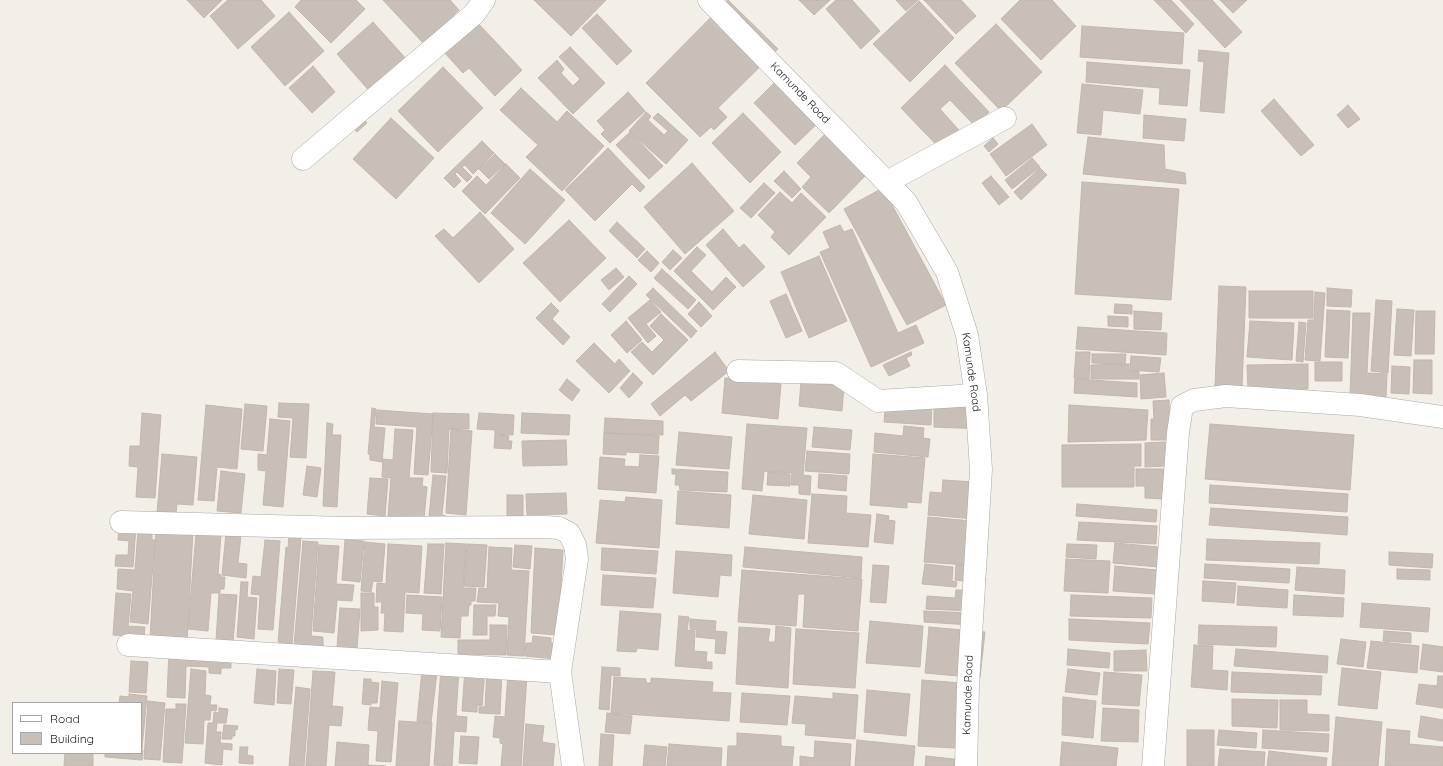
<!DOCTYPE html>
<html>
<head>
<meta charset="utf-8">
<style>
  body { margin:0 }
  #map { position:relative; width:1443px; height:766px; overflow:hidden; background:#f2efe9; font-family:Quicksand,sans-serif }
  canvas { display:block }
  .legend { position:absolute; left:12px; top:702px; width:130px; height:52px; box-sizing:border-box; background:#fff; border:1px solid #a7a7a7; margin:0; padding:5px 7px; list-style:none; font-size:12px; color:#222 }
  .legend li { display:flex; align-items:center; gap:8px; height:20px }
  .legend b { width:20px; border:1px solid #a7a7a7 }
</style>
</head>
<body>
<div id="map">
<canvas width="1443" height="766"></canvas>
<ul class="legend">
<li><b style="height:5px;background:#fff"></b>Road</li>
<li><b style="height:11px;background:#c7bfb8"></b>Building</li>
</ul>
</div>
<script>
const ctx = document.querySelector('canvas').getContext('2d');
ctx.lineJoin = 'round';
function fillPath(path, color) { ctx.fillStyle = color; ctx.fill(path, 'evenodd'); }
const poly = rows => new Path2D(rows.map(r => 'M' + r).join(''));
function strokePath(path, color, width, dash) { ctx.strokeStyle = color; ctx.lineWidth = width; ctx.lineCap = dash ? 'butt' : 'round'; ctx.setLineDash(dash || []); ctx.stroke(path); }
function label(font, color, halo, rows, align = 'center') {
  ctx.font = font + ' Quicksand,sans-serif'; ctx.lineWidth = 3.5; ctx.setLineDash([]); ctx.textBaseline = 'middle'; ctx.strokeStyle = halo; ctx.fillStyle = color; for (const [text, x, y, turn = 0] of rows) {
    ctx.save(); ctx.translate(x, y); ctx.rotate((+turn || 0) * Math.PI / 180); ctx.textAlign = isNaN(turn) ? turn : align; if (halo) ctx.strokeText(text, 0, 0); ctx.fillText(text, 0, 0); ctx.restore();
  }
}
const building = poly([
  [187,0,222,0,204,18,187,0],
  [228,0,261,0,275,16,238,49,210,16,228,0],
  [301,0,356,0,365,9,331,43,295,7,301,0],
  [383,0,450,0,459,10,424,44,383,0],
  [534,0,606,0,571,36,534,0],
  [728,0,778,49,718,108,727,117,714,130,711,127,700,137,646,83,728,0],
  [799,0,830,0,814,15,799,0],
  [836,0,852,0,880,31,861,49,826,9,836,0],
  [896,0,918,0,906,11,896,0],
  [924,0,961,0,976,16,956,34,924,0],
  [1020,0,1052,0,1076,26,1041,60,1001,19,1020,0],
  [1154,0,1171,0,1194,24,1186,33,1154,0],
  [1180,0,1212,0,1242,32,1225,48,1180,0],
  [1220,0,1247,0,1233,13,1220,0],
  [919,1,954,38,910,82,873,44,919,1],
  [289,12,324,51,285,86,251,47,289,12],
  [597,14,632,51,617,65,582,28,597,14],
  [475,20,522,70,495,96,469,68,463,73,443,51,475,20],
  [373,22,408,61,371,93,337,54,373,22],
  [996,24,1042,72,1001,111,955,63,996,24],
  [1082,26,1184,33,1182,64,1080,57,1082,26],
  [570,47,605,83,573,114,538,78,557,60,564,69,561,73,573,86,580,79,559,57,570,47],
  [1199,50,1229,53,1224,113,1200,111,1204,62,1198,61,1199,50],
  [1087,62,1190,70,1187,106,1159,104,1160,88,1086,82,1087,62],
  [945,65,989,112,975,126,950,100,940,109,966,138,947,156,901,108,945,65],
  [313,66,335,92,312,113,289,88,313,66],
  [443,67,483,108,438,152,398,111,443,67],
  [778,79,819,122,795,145,754,103,778,79],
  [1082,84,1143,90,1140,114,1103,110,1101,135,1077,133,1082,84],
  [521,88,557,122,567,111,604,146,562,191,526,157,538,145,500,110,521,88],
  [628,92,645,111,610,143,601,134,605,130,597,121,628,92],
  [1274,99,1314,145,1301,156,1261,111,1274,99],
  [1348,105,1360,119,1348,128,1337,115,1348,105],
  [357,111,367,123,357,132,347,121,357,111],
  [646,112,651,116,648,120,664,135,668,131,653,118,658,113,688,140,666,164,629,131,646,112],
  [743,113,781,152,750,183,712,143,743,113],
  [1144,115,1186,119,1184,141,1143,138,1144,115],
  [391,118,434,158,396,199,353,159,391,118],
  [1032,124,1047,145,1006,176,990,154,1032,124],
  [828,131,869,172,829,213,802,187,811,177,797,163,828,131],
  [630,132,663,166,649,179,616,145,630,132],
  [1088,137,1164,145,1165,169,1185,173,1186,184,1083,174,1088,137],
  [993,138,998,144,989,152,984,146,993,138],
  [482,141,494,153,473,174,465,165,462,167,472,177,467,182,457,172,455,174,461,181,454,188,444,178,482,141],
  [608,148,645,187,640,192,632,184,595,221,565,190,608,148],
  [495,154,505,164,489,179,479,169,495,154],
  [1032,158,1040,167,1012,189,1005,180,1032,158],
  [692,163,734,211,685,254,644,207,692,163],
  [506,164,520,178,485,214,462,191,477,176,486,185,506,164],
  [1040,168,1047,175,1021,200,1014,192,1040,168],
  [530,169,565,200,525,244,491,213,530,169],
  [784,171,801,189,792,198,774,181,784,171],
  [991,176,1009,197,999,205,982,183,991,176],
  [1082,182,1179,189,1171,300,1075,294,1082,182],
  [764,183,775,193,751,218,740,208,764,183],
  [883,188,946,305,907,325,844,209,883,188],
  [780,192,792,203,801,193,826,217,789,255,771,237,775,232,758,215,780,192],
  [480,212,514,249,479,283,435,236,444,229,453,238,480,212],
  [569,220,606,258,560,302,523,263,569,220],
  [617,222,645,249,637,258,609,231,617,222],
  [840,225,844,232,852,229,898,333,916,325,924,343,871,367,820,252,830,248,823,232,840,225],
  [723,229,739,248,744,244,765,267,743,287,706,245,723,229],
  [697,247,706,255,691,271,712,292,726,277,736,287,713,310,674,271,697,247],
  [673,250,682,258,670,270,662,262,673,250],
  [647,251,659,263,651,272,638,260,647,251],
  [819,256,847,321,809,338,781,272,819,256],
  [616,268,624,277,609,290,601,280,616,268],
  [662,269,696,300,688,309,654,278,662,269],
  [629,276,637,284,610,312,602,304,629,276],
  [1219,286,1246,287,1242,387,1215,386,1219,286],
  [653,288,697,331,691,338,646,295,653,288],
  [1327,288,1352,290,1351,307,1327,306,1327,288],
  [1249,291,1313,291,1313,318,1249,318,1249,291],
  [1315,292,1325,293,1320,361,1305,360,1308,320,1314,320,1315,292],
  [786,294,802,331,786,338,770,301,786,294],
  [650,300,661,312,646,324,656,336,648,343,628,318,650,300],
  [1376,300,1392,301,1388,373,1371,371,1376,300],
  [699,302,712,316,701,327,688,314,699,302],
  [551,303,559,311,552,319,570,337,563,345,536,318,551,303],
  [1115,304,1132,305,1132,314,1114,313,1115,304],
  [1397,309,1414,310,1411,356,1394,355,1397,309],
  [1327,310,1350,311,1348,358,1325,357,1327,310],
  [1134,311,1162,313,1161,330,1134,329,1134,311],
  [1416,311,1435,311,1434,354,1415,354,1416,311],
  [1353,313,1370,313,1367,373,1387,374,1386,397,1350,396,1353,313],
  [661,314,688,340,653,375,631,352,642,342,652,352,664,340,650,326,661,314],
  [1108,316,1128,317,1128,327,1108,326,1108,316],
  [626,321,642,340,627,353,611,335,626,321],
  [1250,321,1294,323,1292,360,1247,357,1250,321],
  [1299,322,1306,323,1303,362,1296,361,1299,322],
  [1078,327,1167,333,1166,355,1076,349,1078,327],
  [594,343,615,364,619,359,630,371,609,393,576,361,594,343],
  [715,352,729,371,691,401,685,395,660,416,651,404,715,352],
  [911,352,912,355,906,358,910,366,889,376,883,365,911,352],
  [1076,352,1090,352,1089,379,1074,378,1076,352],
  [1092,354,1126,354,1125,364,1092,363,1092,354],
  [1131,356,1161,358,1159,372,1130,370,1131,356],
  [1414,360,1432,360,1432,394,1413,393,1414,360],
  [1315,362,1342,362,1342,381,1315,381,1315,362],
  [1129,364,1129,371,1139,371,1139,379,1091,379,1091,365,1129,364],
  [1308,364,1308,389,1248,390,1247,365,1308,364],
  [1392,366,1410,367,1409,394,1391,393,1392,366],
  [633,373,643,383,629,398,620,388,633,373],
  [1164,373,1166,397,1141,399,1140,375,1164,373],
  [725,378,781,384,778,419,722,413,725,378],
  [567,379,580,390,572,401,559,390,567,379],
  [1075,379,1137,383,1137,397,1074,393,1075,379],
  [801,382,844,386,842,411,799,406,801,382],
  [1169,400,1170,440,1151,440,1151,419,1154,419,1153,401,1169,400],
  [886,401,932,404,931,425,884,422,886,401],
  [934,401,985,403,983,429,934,427,934,401],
  [279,403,309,404,306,458,290,457,293,418,278,417,279,403],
  [245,404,267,406,263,451,241,449,245,404],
  [206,405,242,409,237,469,217,467,214,501,198,500,206,405],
  [1069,405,1148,410,1146,440,1068,442,1069,405],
  [372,408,376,409,374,427,385,428,382,462,370,460,370,454,368,454,372,408],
  [377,410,433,414,428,475,414,474,417,427,376,424,377,410],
  [142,413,161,415,155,498,136,497,138,467,129,466,130,446,140,446,142,413],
  [433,413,469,414,469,429,449,429,447,473,431,472,433,413],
  [479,413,514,415,513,435,495,434,495,430,477,429,479,413],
  [522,413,570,415,569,435,521,433,522,413],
  [605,418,663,421,663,435,604,433,605,418],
  [270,419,290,421,283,507,263,505,266,471,258,470,258,454,267,455,270,419],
  [327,423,333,424,332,435,341,435,337,507,323,506,327,423],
  [747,424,807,428,803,475,811,476,810,495,799,494,799,485,791,485,792,473,764,471,762,491,742,489,747,424],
  [1210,424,1354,435,1350,490,1205,479,1210,424],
  [904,426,924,428,923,438,930,439,928,457,874,452,875,433,903,436,904,426],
  [814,427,852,430,850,450,812,447,814,427],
  [395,429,413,430,409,478,423,478,422,486,427,487,424,519,388,516,391,478,382,477,383,459,393,460,395,429],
  [451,429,472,431,466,515,446,513,451,429],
  [679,432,732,437,729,469,676,465,679,432],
  [604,433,659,436,658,454,626,452,626,455,603,454,604,433],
  [495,435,509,436,508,441,512,441,511,449,494,448,495,435],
  [566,440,567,465,523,466,522,441,566,440],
  [1165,442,1166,466,1145,467,1145,443,1165,442],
  [1141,444,1141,466,1134,466,1134,487,1062,487,1062,445,1141,444],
  [807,451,850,454,849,474,805,471,807,451],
  [162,454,197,457,193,505,177,504,176,514,157,513,162,454],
  [873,454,925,458,921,503,907,502,907,508,870,505,873,454],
  [640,455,659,456,656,493,598,489,600,457,625,459,624,466,639,467,640,455],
  [307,466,321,468,317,497,303,495,307,466],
  [672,469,728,472,727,492,680,490,679,485,675,485,676,474,672,474,672,469],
  [1136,469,1164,469,1164,499,1145,498,1145,486,1136,486,1136,469],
  [221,471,245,474,241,513,217,511,221,471],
  [768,472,790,474,790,486,767,485,768,472],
  [819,474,847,476,846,491,818,488,819,474],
  [433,475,446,476,442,515,446,516,446,519,429,517,433,475],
  [370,478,388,479,385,516,367,514,370,478],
  [943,480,974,482,988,520,928,515,930,492,942,493,943,480],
  [1210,485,1348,494,1347,512,1209,503,1210,485],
  [678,491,731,495,729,528,676,524,678,491],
  [566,493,567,514,527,515,526,494,566,493],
  [812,494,847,496,846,513,871,515,868,547,808,543,812,494],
  [507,495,523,495,523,518,507,518,507,495],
  [753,495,807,500,804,539,749,534,753,495],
  [626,497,662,500,659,548,596,543,600,500,625,502,626,497],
  [1077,504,1157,510,1156,522,1076,516,1077,504],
  [1211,508,1348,517,1347,535,1209,525,1211,508],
  [877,514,889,516,888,520,895,521,893,544,874,542,877,514],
  [928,517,972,521,982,566,924,562,928,517],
  [1079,522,1157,526,1156,544,1077,540,1079,522],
  [119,525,136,526,133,567,115,566,116,555,128,555,129,541,118,540,119,525],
  [156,529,193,531,187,641,150,639,156,529],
  [138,531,152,533,152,540,155,540,148,624,130,622,133,591,117,589,118,569,135,570,138,531],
  [196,533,221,535,218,574,221,575,221,577,225,577,224,589,220,589,220,593,211,593,208,631,188,629,196,533],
  [226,533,241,535,238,563,247,564,246,578,222,575,226,533],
  [289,536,301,537,292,644,278,642,286,547,288,548,289,536],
  [1207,539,1320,543,1319,564,1206,560,1207,539],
  [265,540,280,541,273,630,258,629,260,595,251,594,253,576,261,577,265,540],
  [345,540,364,541,360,582,342,580,345,540],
  [303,541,318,542,311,636,323,637,323,647,294,645,303,541],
  [365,542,385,544,382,582,373,581,371,592,361,591,365,542],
  [446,543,466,544,463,588,476,588,475,601,471,601,471,605,469,605,468,616,461,616,460,638,441,637,446,543],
  [1115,543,1159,547,1158,567,1113,563,1115,543],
  [388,544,422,546,419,593,405,592,403,632,384,631,385,613,381,613,382,602,376,602,377,583,386,584,388,544],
  [428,544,444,544,441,594,424,593,428,544],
  [467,544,487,545,484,587,464,586,467,544],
  [1067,544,1097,545,1096,559,1066,557,1067,544],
  [319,545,339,546,336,584,354,585,352,601,337,600,334,633,313,631,319,545],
  [515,545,532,546,530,569,513,567,515,545],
  [489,547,512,548,511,570,529,571,524,656,507,655,509,617,498,616,499,603,477,602,479,588,487,589,489,547],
  [745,547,862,557,861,578,743,567,745,547],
  [535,548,563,550,558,635,531,633,535,548],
  [602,548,658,551,656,574,601,570,602,548],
  [676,551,732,555,731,576,720,575,718,597,673,593,676,551],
  [1389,552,1433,554,1432,568,1389,565,1389,552],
  [1066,559,1110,561,1108,593,1064,591,1066,559],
  [925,564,953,567,952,581,957,582,956,587,922,584,925,564],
  [1205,564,1290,569,1289,583,1204,578,1205,564],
  [873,565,889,566,886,603,870,602,873,565],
  [956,565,978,567,978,577,986,578,985,584,955,580,956,565],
  [1115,566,1157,570,1156,594,1113,591,1115,566],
  [1297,567,1345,570,1344,594,1295,590,1297,567],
  [1397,569,1430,570,1430,580,1397,579,1397,569],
  [742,570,862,579,858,631,803,627,805,594,798,594,796,626,738,622,742,570],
  [603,575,656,578,653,608,601,605,603,575],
  [1203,581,1236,583,1234,603,1202,601,1203,581],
  [241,582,248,582,247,597,257,598,254,639,237,637,241,582],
  [1238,586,1288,590,1287,608,1237,605,1238,586],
  [956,590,973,590,973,611,926,609,927,596,955,598,956,590],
  [116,593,131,594,128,626,145,627,144,637,113,635,116,593],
  [361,593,374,593,374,607,378,607,378,630,361,631,361,593],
  [219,594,237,595,233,642,216,641,219,594],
  [407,595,442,597,440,631,422,630,423,614,406,613,407,595],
  [1071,595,1152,598,1151,618,1070,616,1071,595],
  [1294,595,1344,598,1343,617,1293,615,1294,595],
  [1362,603,1430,608,1428,632,1360,627,1362,603],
  [474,605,496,605,495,616,487,616,487,635,473,635,474,605],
  [340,608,360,609,357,649,337,648,340,608],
  [620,611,661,614,658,650,637,648,636,652,617,651,620,611],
  [924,611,972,613,971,625,924,622,924,611],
  [679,616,689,617,687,630,695,631,694,651,707,652,706,662,712,662,712,669,675,666,679,616],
  [690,619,716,621,715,631,727,632,725,654,715,653,716,639,696,637,697,630,690,629,690,619],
  [1069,619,1150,623,1148,644,1069,640,1069,619],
  [870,621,923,626,920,667,866,663,870,621],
  [490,625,507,625,506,655,458,654,458,640,490,640,490,625],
  [1199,625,1277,627,1276,647,1198,644,1199,625],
  [776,626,791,628,788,688,736,684,739,627,770,629,768,642,775,642,776,626],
  [929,627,985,632,980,678,925,673,929,627],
  [796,629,859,633,855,688,793,684,796,629],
  [1384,631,1411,633,1411,643,1383,641,1384,631],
  [533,636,551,638,551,643,559,644,557,659,525,656,526,643,532,643,533,636],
  [1341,639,1366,642,1363,667,1337,664,1341,639],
  [1371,641,1419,646,1417,673,1367,668,1371,641],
  [1423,644,1443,647,1443,672,1420,669,1423,644],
  [1194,645,1213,646,1212,670,1228,671,1227,690,1191,687,1194,645],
  [1068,649,1110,653,1109,668,1067,665,1068,649],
  [1236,649,1328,656,1327,673,1234,666,1236,649],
  [169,650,231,654,231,668,221,668,221,674,209,673,209,667,186,666,185,698,167,697,169,650],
  [1146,650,1147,671,1114,671,1114,651,1146,650],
  [131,661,148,662,146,693,129,692,131,661],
  [602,667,620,668,620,676,611,675,609,710,599,709,602,667],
  [441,668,459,669,456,716,467,717,466,732,454,731,452,766,434,765,441,668],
  [1342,668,1381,672,1377,709,1338,705,1342,668],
  [191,669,206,671,205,695,211,696,210,705,217,705,216,711,211,710,210,720,204,720,203,744,185,743,191,669],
  [257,669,276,671,274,705,254,703,257,669],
  [279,669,294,670,291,704,277,703,279,669],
  [465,669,485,670,482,706,477,705,477,712,462,711,465,669],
  [1068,669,1100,673,1097,695,1065,692,1068,669],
  [422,670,437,672,431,723,417,721,422,670],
  [487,670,502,670,500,714,479,713,479,707,485,707,487,670],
  [313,671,335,672,332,706,343,707,341,726,329,725,326,766,306,766,313,671],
  [1104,672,1142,675,1139,706,1102,704,1104,672],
  [1232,672,1322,676,1321,695,1231,692,1232,672],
  [508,673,527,674,521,766,501,766,503,744,500,743,500,738,493,737,495,716,505,717,508,673],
  [1438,676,1443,676,1443,708,1416,704,1419,684,1437,686,1438,676],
  [614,677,646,679,646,683,651,683,651,678,713,682,712,692,731,693,729,721,611,713,614,677],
  [364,679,371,679,371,682,379,683,377,703,371,703,371,705,362,704,364,679],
  [922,680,975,684,972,749,918,746,922,680],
  [382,681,398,683,391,762,376,761,378,731,368,730,370,707,380,708,382,681],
  [296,687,310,689,304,766,289,766,296,687],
  [867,690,910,694,906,736,864,732,867,690],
  [742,693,790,696,787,725,740,722,742,693],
  [833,693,858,695,855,739,805,735,806,724,792,723,795,696,833,699,833,693],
  [129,694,147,696,142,749,141,703,119,703,120,696,129,697,129,694],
  [1063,697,1096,701,1093,738,1062,735,1063,697],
  [1232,699,1278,700,1277,728,1232,726,1232,699],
  [1280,700,1307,700,1307,714,1329,715,1329,731,1280,730,1280,700],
  [148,701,165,703,160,760,144,759,148,701],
  [176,704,186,704,182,763,163,762,166,709,176,709,176,704],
  [219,708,228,709,226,723,217,723,216,732,221,732,220,743,232,744,232,750,223,749,222,765,205,763,208,723,213,723,214,712,219,713,219,708],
  [1103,708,1139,710,1138,742,1101,741,1103,708],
  [607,713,632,716,630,734,605,732,607,713],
  [1421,716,1443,720,1443,741,1418,737,1421,716],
  [1336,717,1382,722,1378,766,1332,766,1336,717],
  [399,721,432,723,429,766,396,766,399,721],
  [526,724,544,726,542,742,555,744,553,766,523,766,526,724],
  [224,725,238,726,237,730,235,729,235,736,232,736,232,739,222,739,224,725],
  [1387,729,1410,731,1409,744,1443,747,1443,766,1385,766,1387,729],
  [1187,730,1214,730,1214,766,1187,766,1187,730],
  [1219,730,1257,733,1256,748,1217,745,1219,730],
  [1263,730,1329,734,1328,752,1262,748,1263,730],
  [737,733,781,736,781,746,794,747,792,766,727,766,728,746,737,746,737,733],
  [601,734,614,735,612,766,599,766,601,734],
  [461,736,479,737,477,764,459,763,461,736],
  [857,740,915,746,913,766,855,766,857,740],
  [815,741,851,744,850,766,800,766,800,756,814,758,815,741],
  [337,742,369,745,368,765,386,766,335,766,337,742],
  [1062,742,1118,748,1116,766,1060,766,1062,742],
  [669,744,722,748,721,766,667,766,669,744],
  [645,745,667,747,665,766,643,766,645,745],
  [240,747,248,747,247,755,253,756,253,764,239,763,240,747],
  [1220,749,1265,752,1264,766,1218,766,1220,749],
  [141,750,143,750,142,760,105,757,105,753,141,753,141,750],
  [1269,751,1327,758,1326,766,1267,766,1269,751],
  [65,753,93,753,93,766,64,766,65,753],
  [926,756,963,760,962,766,925,766,926,756]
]);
const minor = poly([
  [709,0,906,202,947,272,967,335,976,395,981,469,968,686,966,766],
  [303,159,474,14,484,0],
  [887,182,1005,118],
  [738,371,836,373,878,401,976,395],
  [121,522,347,528,546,527,559,528,569,533,575,545,577,559,560,672,573,766],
  [128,645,560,672],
  [1153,766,1178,433,1182,406,1194,400,1226,396,1360,405,1443,417]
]);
const streetNames = [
  ["Kamunde Road",800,93,46],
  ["Kamunde Road",971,372,82],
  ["Kamunde Road",968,695,-88]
];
fillPath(building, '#c7bfb8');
strokePath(building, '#c4b6ab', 1);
strokePath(minor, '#a9a9a9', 23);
strokePath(minor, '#fff', 22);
label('11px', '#222', '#fff', streetNames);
</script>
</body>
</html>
